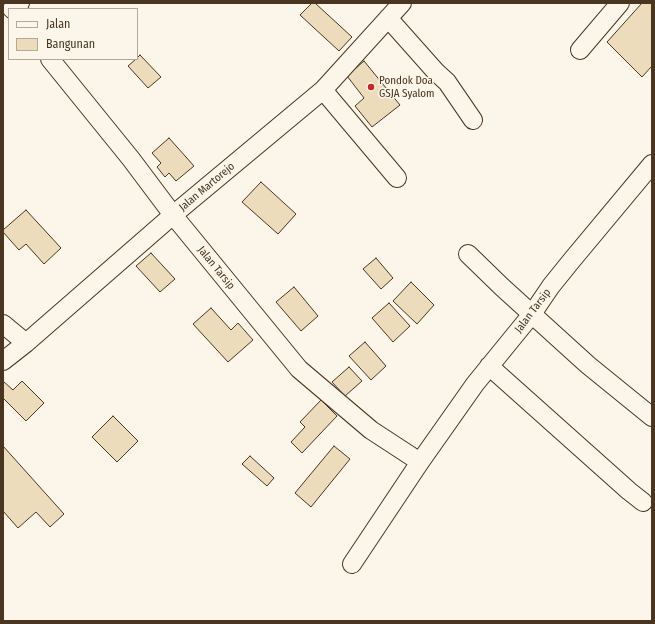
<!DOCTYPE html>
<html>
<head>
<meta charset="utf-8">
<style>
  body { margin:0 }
  #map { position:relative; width:655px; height:624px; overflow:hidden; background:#fbf6e9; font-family:"Fira Sans Condensed",sans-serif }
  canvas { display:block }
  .frame { position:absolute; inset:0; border:4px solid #4a3520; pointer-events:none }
  .legend { position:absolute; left:8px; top:8px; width:130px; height:52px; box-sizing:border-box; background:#fbf6e9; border:1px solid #b4a999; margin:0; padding:5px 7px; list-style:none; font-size:12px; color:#4a3520 }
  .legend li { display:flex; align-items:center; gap:8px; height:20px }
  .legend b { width:20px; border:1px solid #b4a999 }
</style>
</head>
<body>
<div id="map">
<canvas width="655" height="624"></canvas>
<div class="frame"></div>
<ul class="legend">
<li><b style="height:5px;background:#fbf6e9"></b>Jalan</li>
<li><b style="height:11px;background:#ecdcbc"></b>Bangunan</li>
</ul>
</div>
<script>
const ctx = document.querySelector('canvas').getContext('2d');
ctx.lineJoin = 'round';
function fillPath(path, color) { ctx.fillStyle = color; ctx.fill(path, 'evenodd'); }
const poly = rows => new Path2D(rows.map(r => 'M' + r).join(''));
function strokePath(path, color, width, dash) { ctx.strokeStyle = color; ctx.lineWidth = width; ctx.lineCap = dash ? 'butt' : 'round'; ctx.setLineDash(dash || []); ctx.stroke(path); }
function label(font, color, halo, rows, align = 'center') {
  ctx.font = font + ' "Fira Sans Condensed",sans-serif'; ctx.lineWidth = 3; ctx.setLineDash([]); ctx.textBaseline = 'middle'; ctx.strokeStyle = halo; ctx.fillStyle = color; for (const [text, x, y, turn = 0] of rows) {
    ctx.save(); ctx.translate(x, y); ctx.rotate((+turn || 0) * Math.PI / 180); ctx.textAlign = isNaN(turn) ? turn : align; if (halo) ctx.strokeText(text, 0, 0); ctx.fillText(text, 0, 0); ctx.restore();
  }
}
const building = poly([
  [312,3,315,3,352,37,339,51,300,15,312,3],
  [642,3,652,3,652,66,642,77,607,42,642,3],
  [140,55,161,77,148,88,128,66,136,59,137,59,137,58,140,55],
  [364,61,400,105,372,127,355,106,364,98,347,76,364,61],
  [169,138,194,166,176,181,169,173,165,177,157,167,161,163,152,153,169,138],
  [261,182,296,214,278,234,242,202,261,182],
  [26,210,61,248,44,264,26,244,19,250,3,232,3,230,26,210],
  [151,253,175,279,160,292,136,266,151,253],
  [376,258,393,278,381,289,363,269,376,258],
  [411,282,434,305,417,324,393,301,411,282],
  [294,287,318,316,301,331,276,302,294,287],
  [389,303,410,326,393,342,372,318,389,303],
  [211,308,231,330,238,323,253,340,228,362,193,324,211,308],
  [365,342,386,366,371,380,349,356,365,342],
  [349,367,362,381,345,396,332,382,349,367],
  [3,381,13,390,22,381,44,403,26,421,3,398,3,381],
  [321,400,337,416,302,453,291,442,305,427,300,422,321,400],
  [113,416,138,441,117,462,92,437,113,416],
  [3,446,64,514,50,527,36,512,18,528,3,511,3,446],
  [334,446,350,459,311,507,295,493,334,446],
  [250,456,274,478,267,486,242,464,250,456]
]);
const minor = poly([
  [12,9,20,3],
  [388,18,436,72,447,82,473,120],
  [580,50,620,3],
  [50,59,131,159,173,215,299,369,371,430,420,462],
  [323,90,397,178],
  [468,254,502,287,556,336,588,365,652,417],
  [3,324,26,343],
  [3,361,26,343,173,215,323,90,402,3],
  [489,366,629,491,643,502],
  [352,564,420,462,475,384,532,314,551,286,572,260,652,164]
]);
const markers = [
  [371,87,4,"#c62828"]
];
const poiNames = [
  ["Pondok Doa",379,81],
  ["GSJA Syalom",379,94]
];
const streetNames = [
  ["Jalan Martorejo",207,187,-40],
  ["Jalan Tarsip",216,268,51],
  ["Jalan Tarsip",533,311,-53]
];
fillPath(building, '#ecdcbc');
strokePath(building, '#4a3520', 1);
strokePath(minor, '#4a3520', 20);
strokePath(minor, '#fbf6e9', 18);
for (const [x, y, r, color] of markers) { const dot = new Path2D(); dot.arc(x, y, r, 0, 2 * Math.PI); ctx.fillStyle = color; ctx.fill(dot); strokePath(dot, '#fbf6e9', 1.5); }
label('11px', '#4a3520', '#fbf6e9', poiNames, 'left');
label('11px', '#4a3520', '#fbf6e9', streetNames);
</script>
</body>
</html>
